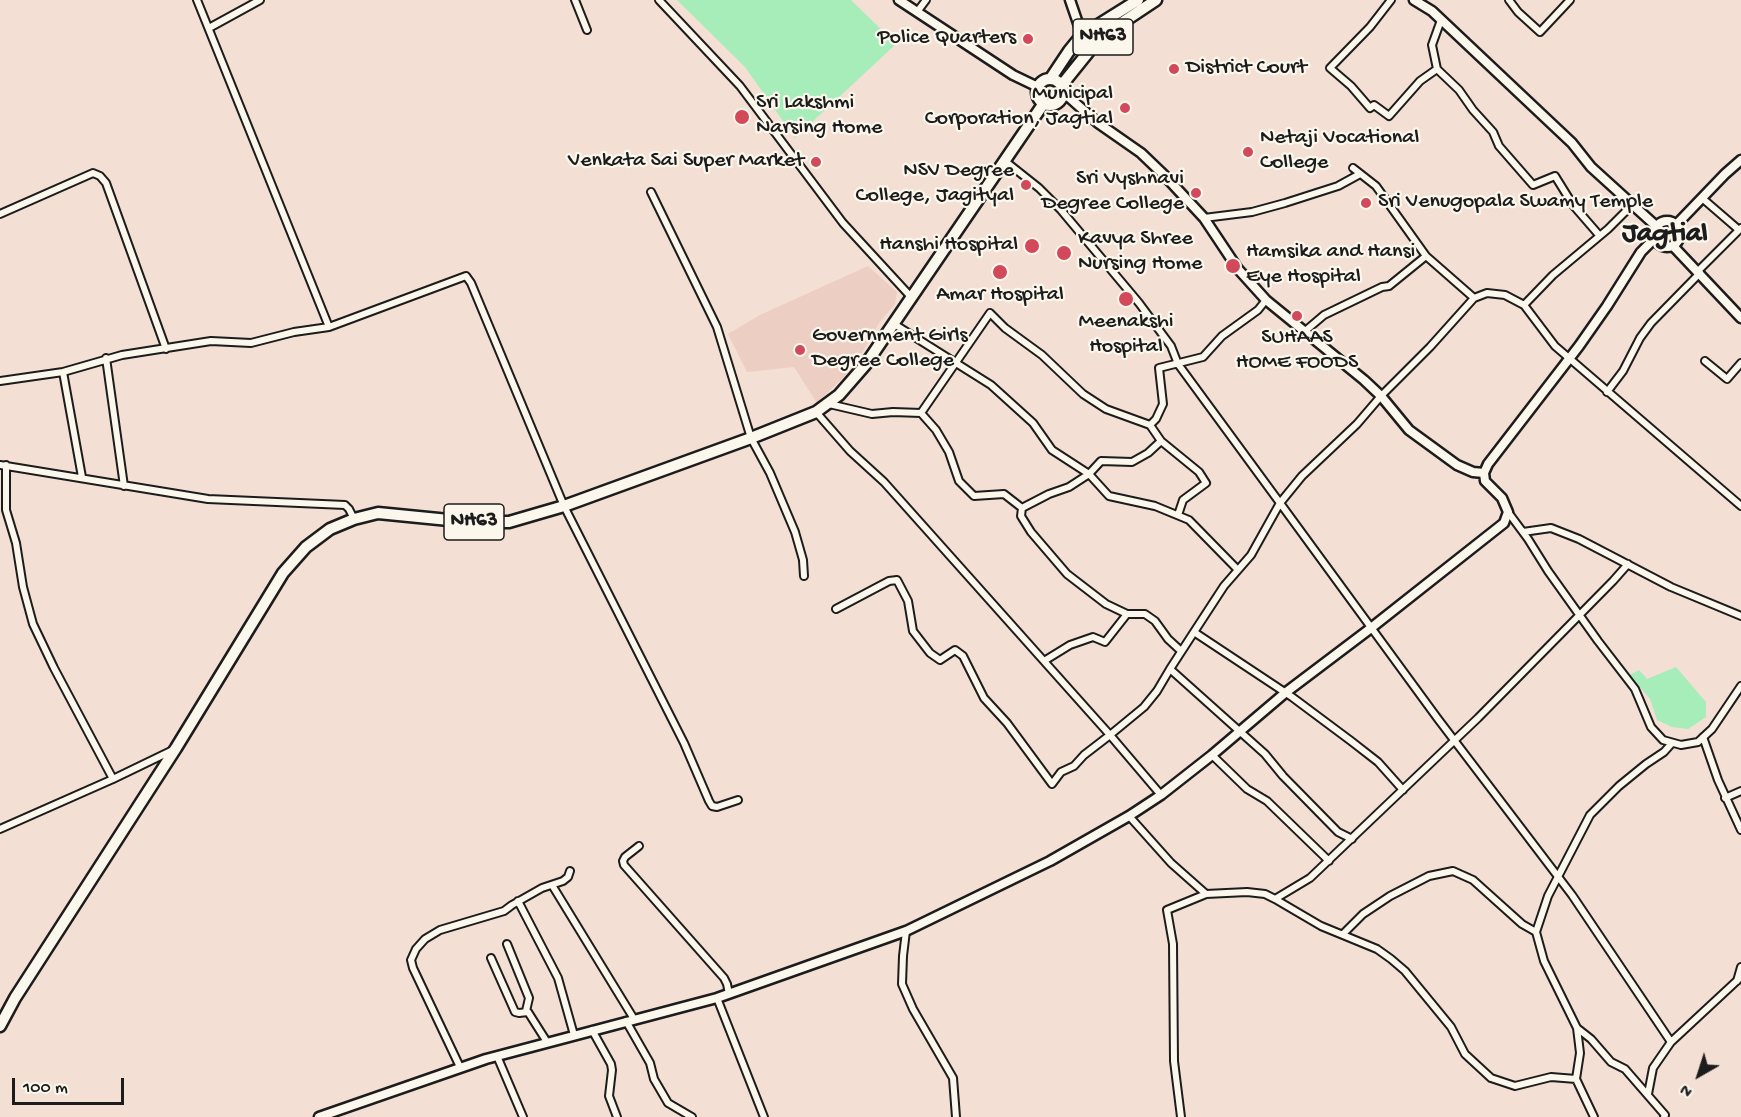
<!DOCTYPE html>
<html>
<head>
<meta charset="utf-8">
<style>
  body { margin:0 }
  #map { position:relative; width:1741px; height:1117px; overflow:hidden; background:#f3dfd3; font-family:"Gochi Hand",sans-serif }
  canvas { display:block }
  .north { position:absolute; left:1669px; top:1045px; width:60px; height:60px; -webkit-text-stroke:4px #fbf7ec; paint-order:stroke; rotate:219deg; font-size:16px; font-weight:700; line-height:24px; text-align:center; color:#1c1c1c }
  .north::after { content:''; display:block; margin:auto; width:21px; height:27px; background:#1c1c1c; clip-path:polygon(50% 0,100% 100%,50% 72%,0 100%) }
  .scale { position:absolute; left:12px; top:1078px; width:112px; height:27px; box-sizing:border-box; border:3px solid #1c1c1c; border-top:0; padding-left:8px; font-size:18px; line-height:21px; white-space:nowrap; color:#1c1c1c; -webkit-text-stroke:4px #fbf7ec; paint-order:stroke }
</style>
</head>
<body>
<div id="map">
<canvas width="1741" height="1117"></canvas>
<div class="north">N</div>
<div class="scale">100 m</div>
</div>
<script>
const ctx = document.querySelector('canvas').getContext('2d');
ctx.lineJoin = 'round';
function fillPath(path, color) { ctx.fillStyle = color; ctx.fill(path, 'evenodd'); }
const poly = rows => new Path2D(rows.map(r => 'M' + r).join(''));
function strokePath(path, color, width, dash) { ctx.strokeStyle = color; ctx.lineWidth = width; ctx.lineCap = dash ? 'butt' : 'round'; ctx.setLineDash(dash || []); ctx.stroke(path); }
function label(font, color, halo, rows, align = 'center') {
  ctx.font = font + ' "Gochi Hand",sans-serif'; ctx.lineWidth = 4.5; ctx.setLineDash([]); ctx.textBaseline = 'middle'; ctx.strokeStyle = halo; ctx.fillStyle = color; for (const [text, x, y, turn = 0] of rows) {
    ctx.save(); ctx.translate(x, y); ctx.rotate((+turn || 0) * Math.PI / 180); ctx.textAlign = isNaN(turn) ? turn : align; if (halo) ctx.strokeText(text, 0, 0); ctx.fillText(text, 0, 0); ctx.restore();
  }
}
const built = poly([
  [868,266,897,292,895,304,879,323,854,367,817,403,794,367,747,372,728,334,760,315]
]);
const green = poly([
  [677,0,851,0,896,44,795,138,745,67],
  [1676,667,1706,702,1706,717,1688,729,1672,727,1657,720,1650,699,1630,675,1639,670,1647,679]
]);
const street = poly([
  [197,0,329,327],
  [575,0,587,30],
  [659,0,740,86,843,223,912,298],
  [1391,0,1370,27,1330,68,1351,86,1370,108,1374,105,1389,116,1420,81,1437,69,1432,45,1441,20],
  [1509,0,1518,12,1540,32,1570,0],
  [917,12,926,0],
  [209,28,260,0],
  [1437,69,1459,90,1473,110,1493,132,1499,146,1533,185,1555,176,1573,205,1599,235],
  [1005,161,1039,188,1061,210,1139,303,1171,346,1178,364,1280,503,1251,555,1224,586,1194,632,1292,697,1351,741,1378,762,1403,790],
  [1353,168,1376,186,1426,256,1474,298,1487,293,1505,295,1524,305],
  [651,192,717,327,751,438,770,473,795,532,803,560,804,576],
  [1702,198,1739,230],
  [1633,204,1608,229,1553,275,1524,305,1555,346,1741,506],
  [0,214,93,173,100,176,106,183,166,349],
  [1204,218,1252,212,1285,203,1338,186,1360,174],
  [1698,271,1741,228],
  [1474,298,1430,347,1381,396,1357,424,1302,476,1280,503,1438,719,1572,895,1671,1042],
  [894,324,991,385,1033,423,1052,450,1089,474,1109,496,1155,506,1189,520,1238,570],
  [1304,332,1324,315,1382,287,1389,286,1426,256],
  [106,358,124,486],
  [1705,361,1727,379,1741,363],
  [63,372,82,477],
  [0,381,63,372,122,355,211,341,251,343,294,332,329,327,466,276,471,283,564,506,684,743,709,801,712,806,717,807,738,800],
  [1607,392,1623,371,1640,338,1651,323,1700,273],
  [829,404,872,414,893,412,921,413],
  [816,412,850,451,884,482,1110,735,1084,755,1074,766,1061,772,1052,784,1007,723,984,698,963,656,955,650,940,660,930,653,913,631,908,601,897,580,889,581,836,609],
  [1150,425,1156,419,1163,404,1159,368,1203,357,1222,336,1258,310,1266,300],
  [1161,441,1148,453,1132,462,1101,461,1089,474,1069,487,1049,494,1022,508,1004,494,974,496,959,481,949,452,936,430,921,413,990,313,1005,328,1042,355,1083,394,1106,409,1150,425,1161,441,1199,472,1206,483,1183,500,1178,515],
  [0,465,208,499,345,505,349,509,354,519],
  [6,465,6,510,16,543,23,587,33,624,54,668,113,779],
  [1022,508,1021,516,1031,532,1067,574,1106,604,1127,614,1145,614,1155,621,1168,639,1181,651],
  [1508,512,1528,539,1548,571,1598,641,1635,689,1651,727,1663,740,1681,745,1698,742,1712,729,1741,686],
  [1523,532,1551,528,1579,539,1671,587,1741,616],
  [1194,632,1170,669,1265,754,1283,776,1338,832,1352,839],
  [1044,661,1070,645,1093,637,1105,642,1127,614],
  [1703,737,1718,780,1741,830],
  [1212,755,1247,789,1267,801,1329,861],
  [1161,795,1110,735,1144,707,1157,691,1170,669],
  [1725,798,1741,791],
  [1129,816,1171,863,1206,894],
  [0,829,113,779,173,750],
  [639,846,625,857,623,861,624,865,724,978,727,984,729,994],
  [552,885,634,1019],
  [1275,899,1321,926,1377,949,1391,959,1405,971,1451,1027,1465,1054,1491,1078,1515,1086,1551,1077,1576,1079],
  [518,901,558,978,574,1035],
  [906,931,903,956,902,984,913,1009,953,1078,956,1117],
  [1343,934,1363,914,1390,896,1429,876,1453,871,1473,880,1522,924,1536,932],
  [507,944,529,998,526,1011],
  [491,958,515,1012,519,1013,528,1012,547,1042],
  [1737,981,1741,967],
  [717,998,764,1117],
  [626,1021,650,1063,654,1079,668,1103,692,1117],
  [1577,1028,1580,1053,1576,1079,1594,1117],
  [592,1030,611,1064,612,1070,609,1096,617,1117],
  [497,1056,523,1117],
  [460,1067,413,968,411,960,416,949,425,939,440,930,504,911,512,905,542,888,563,881,568,877,570,871],
  [1648,1094,1653,1068,1671,1042,1741,977],
  [1181,1117,1174,1061,1173,944,1167,910,1206,894,1247,892,1265,894,1275,899,1310,878,1478,718,1613,581,1628,564],
  [1664,1117,1665,1115,1625,1069,1611,1062,1591,1039,1577,1028,1544,961,1536,932,1548,896,1590,815,1619,786,1646,764,1664,752,1672,743]
]);
const secondary = poly([
  [899,0,1013,75,1038,87],
  [1070,0,1082,35,1094,45],
  [1414,0,1432,11,1572,143,1591,167,1656,226],
  [1063,92,1098,123,1141,153,1166,177,1204,218,1238,269,1266,300,1364,380,1381,396,1409,430,1457,465,1473,472,1484,473],
  '1654 234a13 13 0 1 1 26 0a13 13 0 1 1-26 0Z',
  [1676,225,1725,174,1741,160],
  [1673,246,1741,318],
  [319,1117,486,1059,717,998,906,931,1050,861,1129,816,1161,795,1212,755,1285,693,1371,628,1504,523,1508,512,1502,498,1485,481,1484,473,1488,464,1579,346,1607,306,1641,252,1654,239]
]);
const highway = poly([
  [1051,78,1069,51,1082,35,1138,0],
  '1037 92a13 13 0 1 1 26 0a13 13 0 1 1-26 0Z',
  [1061,86,1094,45,1111,30,1156,0],
  [0,1026,15,998,176,748,283,573,306,547,330,529,354,519,378,513,469,522,509,522,564,506,751,438,816,412,839,395,866,364,1044,103]
]);
const markers = [
  [1028,39,6,"#d1495b"],
  [1174,69,6,"#d1495b"],
  [1125,108,6,"#d1495b"],
  [742,117,8,"#d1495b"],
  [1248,152,6,"#d1495b"],
  [816,162,6,"#d1495b"],
  [1026,185,6,"#d1495b"],
  [1196,193,6,"#d1495b"],
  [1366,203,6,"#d1495b"],
  [1032,246,8,"#d1495b"],
  [1064,253,8,"#d1495b"],
  [1233,266,8,"#d1495b"],
  [1000,272,8,"#d1495b"],
  [1126,299,8,"#d1495b"],
  [1297,316,6,"#d1495b"],
  [800,350,6,"#d1495b"]
];
const shields = [
  [1103,37,60],
  [474,522,60]
];
const shieldNames = [
  ["NH63",1103,37],
  ["NH63",474,522]
];
const poiNames = [
  ["Police Quarters",1016,39,"right"],
  ["District Court",1186,69],
  ["Municipal",1113,95,"right"],
  ["Corporation, Jagtial",1113,120,"right"],
  ["Sri Lakshmi",756,104],
  ["Narsing Home",756,129],
  ["Netaji Vocational",1260,139],
  ["College",1260,164],
  ["Venkata Sai Super Market",804,162,"right"],
  ["NSV Degree",1014,172,"right"],
  ["College, Jagityal",1014,197,"right"],
  ["Sri Vyshnavi",1184,180,"right"],
  ["Degree College",1184,205,"right"],
  ["Sri Venugopala Swamy Temple",1378,203],
  ["Kavya Shree",1078,240],
  ["Nursing Home",1078,265],
  ["Hanshi Hospital",1018,246,"right"],
  ["Hamsika and Hansi",1246,253],
  ["Eye Hospital",1246,278],
  ["Amar Hospital",1000,296,"center"],
  ["Meenakshi",1126,323,"center"],
  ["Hospital",1126,348,"center"],
  ["Government Girls",812,337],
  ["Degree College",812,362],
  ["SUHAAS",1297,339,"center"],
  ["HOME FOODS",1297,364,"center"]
];
const districtNames = [
  ["Jagtial",1665,236]
];
fillPath(built, '#edcec2');
fillPath(green, '#a6edb9');
strokePath(street, '#1c1c1c', 10);
strokePath(secondary, '#1c1c1c', 13);
strokePath(highway, '#1c1c1c', 15);
strokePath(street, '#fbf7ec', 6);
strokePath(secondary, '#fbf7ec', 8);
strokePath(highway, '#fbf7ec', 10);
for (const [x, y, r, color] of markers) { const dot = new Path2D(); dot.arc(x, y, r, 0, 2 * Math.PI); ctx.fillStyle = color; ctx.fill(dot); strokePath(dot, '#fbf7ec', 2); }
for (const [x, y, w] of shields) { const box = new Path2D(); box.roundRect(x - w / 2, y - 18, w, 36, 4.5); ctx.fillStyle = '#fbf7ec'; ctx.fill(box); strokePath(box, '#1c1c1c', 1.5); }
label('bold 21px', '#1c1c1c', null, shieldNames);
label('22px', '#1c1c1c', '#fbf7ec', poiNames, 'left');
label('bold 28px', '#1c1c1c', '#fbf7ec', districtNames);
</script>
</body>
</html>
